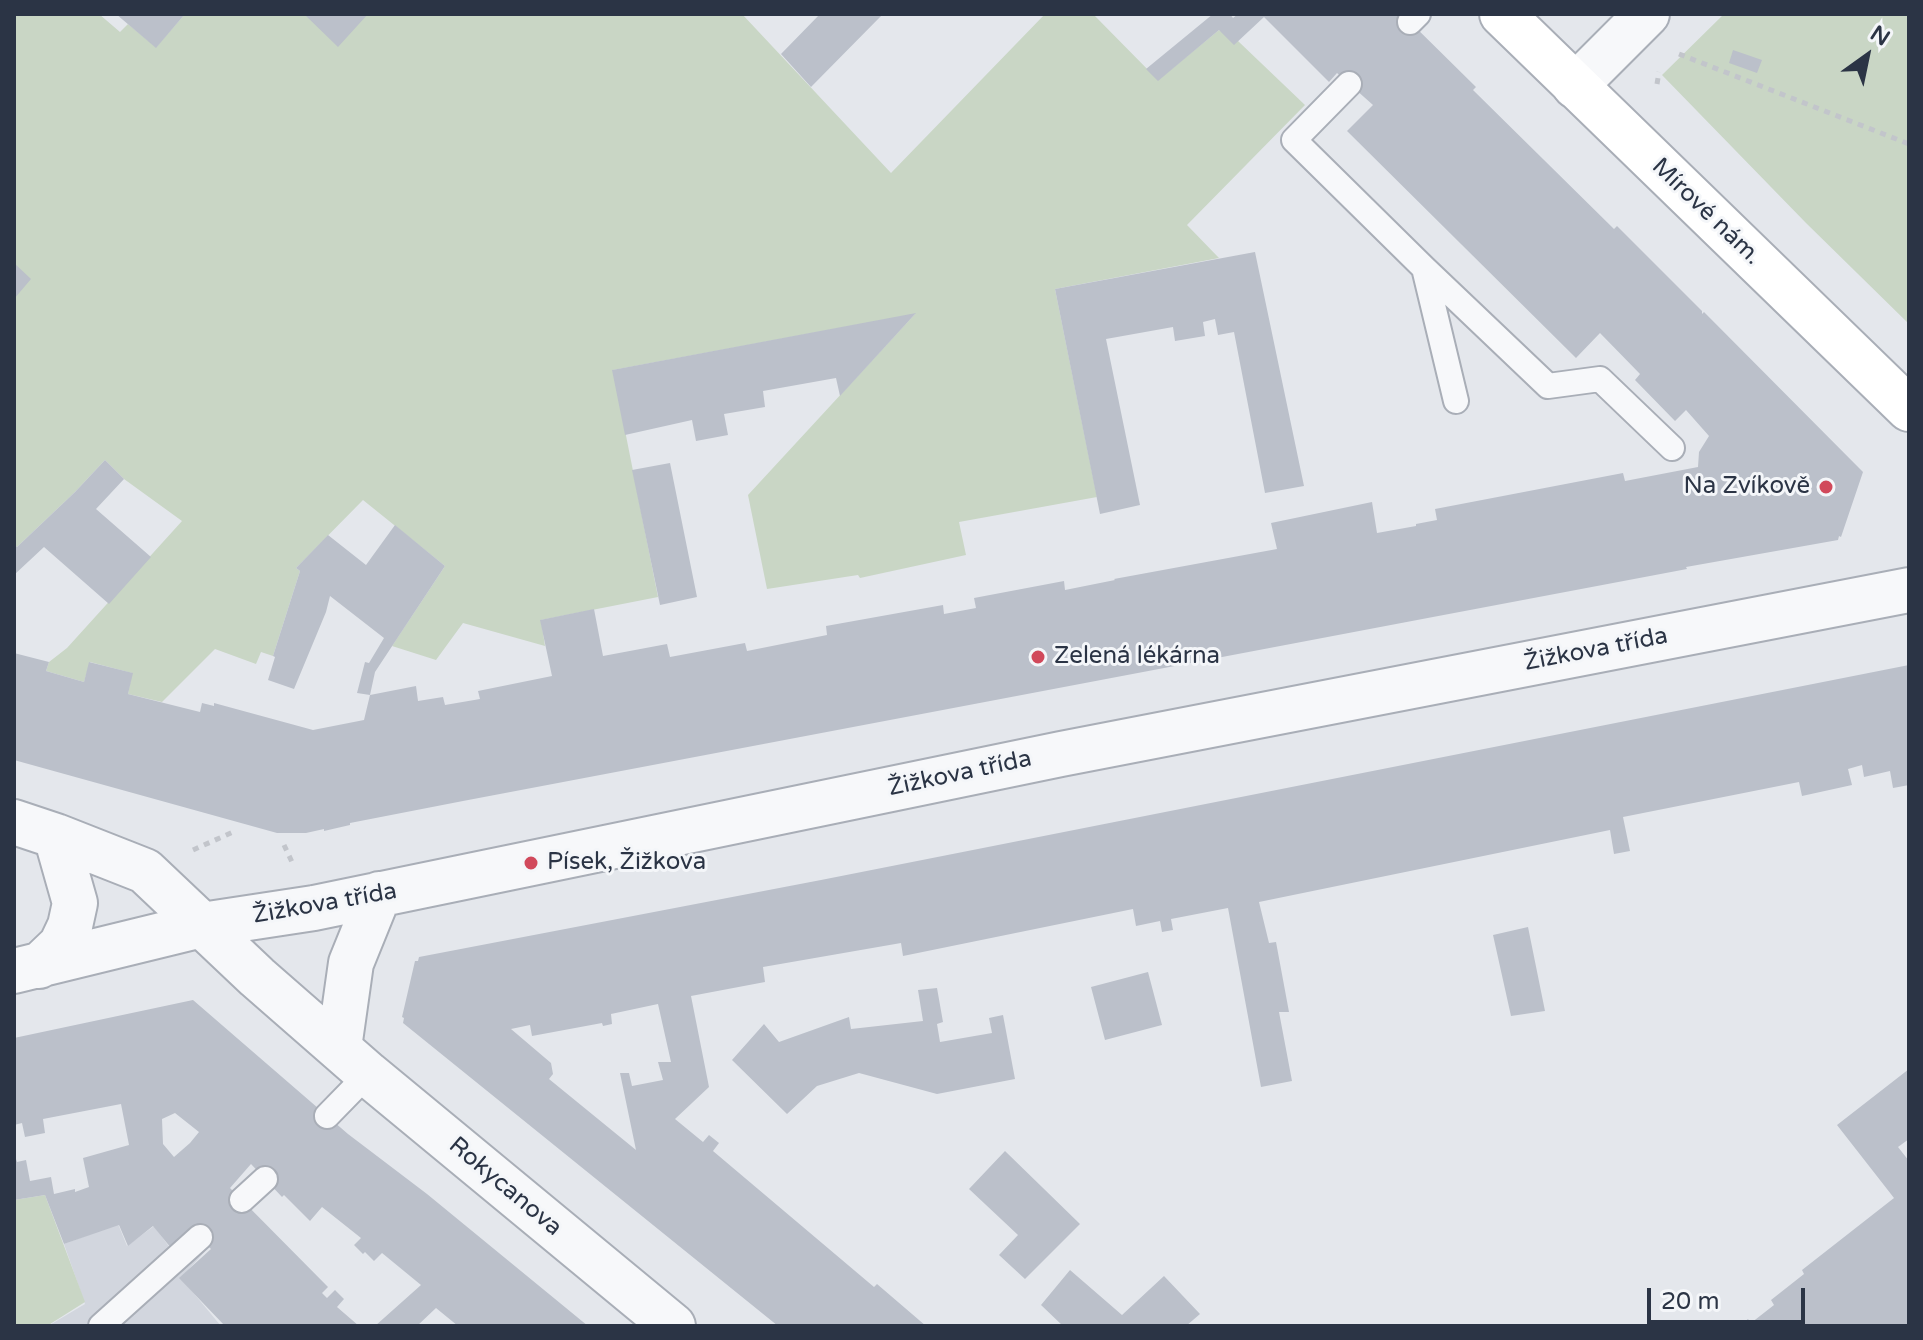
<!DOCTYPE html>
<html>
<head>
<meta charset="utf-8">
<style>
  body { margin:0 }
  #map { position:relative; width:1923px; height:1340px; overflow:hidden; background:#e4e7ec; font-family:"Varela Round",sans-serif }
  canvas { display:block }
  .frame { position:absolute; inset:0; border:16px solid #2b3445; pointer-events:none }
  .north { position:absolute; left:1827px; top:16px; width:80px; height:80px; -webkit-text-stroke:6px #f4f6f9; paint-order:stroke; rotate:33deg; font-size:22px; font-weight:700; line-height:32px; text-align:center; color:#2b3445 }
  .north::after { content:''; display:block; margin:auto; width:28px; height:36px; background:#2b3445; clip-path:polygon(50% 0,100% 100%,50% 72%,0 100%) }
  .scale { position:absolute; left:1647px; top:1288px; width:158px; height:36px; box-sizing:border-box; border:4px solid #2b3445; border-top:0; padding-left:10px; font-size:24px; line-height:28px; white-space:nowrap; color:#2b3445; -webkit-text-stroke:6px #f4f6f9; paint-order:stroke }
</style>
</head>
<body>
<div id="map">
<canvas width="1923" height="1340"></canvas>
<div class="frame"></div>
<div class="north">N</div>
<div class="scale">20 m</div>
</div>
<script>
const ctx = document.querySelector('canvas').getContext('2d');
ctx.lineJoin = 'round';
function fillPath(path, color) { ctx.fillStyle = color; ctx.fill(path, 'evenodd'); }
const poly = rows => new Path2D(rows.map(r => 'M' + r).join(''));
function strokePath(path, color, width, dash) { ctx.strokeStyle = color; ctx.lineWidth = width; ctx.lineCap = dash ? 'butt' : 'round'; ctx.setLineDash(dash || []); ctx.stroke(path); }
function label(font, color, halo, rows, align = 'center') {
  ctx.font = font + ' "Varela Round",sans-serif'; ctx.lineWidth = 6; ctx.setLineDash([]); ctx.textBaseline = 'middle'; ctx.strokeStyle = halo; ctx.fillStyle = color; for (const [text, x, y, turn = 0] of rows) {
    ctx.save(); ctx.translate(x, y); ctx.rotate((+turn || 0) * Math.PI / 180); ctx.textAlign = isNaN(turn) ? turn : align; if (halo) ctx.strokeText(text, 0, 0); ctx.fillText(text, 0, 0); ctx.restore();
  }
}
const built = poly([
  [118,1224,127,1246,154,1226,170,1248,194,1234,209,1247,181,1278,221,1326,48,1326,85,1304,64,1244]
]);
const green = poly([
  [14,14,99,14,120,32,128,24,156,47,185,14,742,14,891,173,1045,14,1093,14,1158,80,1219,30,1238,41,1305,105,1187,225,1219,258,1055,289,1097,497,959,522,966,555,860,578,858,575,767,589,748,495,915,314,613,370,658,597,541,620,545,646,463,623,436,660,392,646,445,566,363,500,296,568,300,571,273,656,261,652,256,664,215,649,162,702,128,694,132,673,90,662,84,682,46,671,49,662,67,648,182,521,124,479,105,460,75,492,17,547,14,544],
  [1724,14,1909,14,1909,324,1806,223,1662,75],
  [45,1195,85,1302,47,1326,14,1326,14,1200]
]);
const building = poly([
  [116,14,185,14,156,48],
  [304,14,368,14,338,47],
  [820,14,883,14,811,87,781,54],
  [1213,14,1230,14,1233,18,1238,14,1402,14,1476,87,1473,90,1614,229,1617,226,1702,311,1702,314,1704,312,1863,472,1841,537,1839,536,1838,540,1686,567,1687,569,1433,617,463,801,350,823,350,825,324,831,324,829,306,833,277,833,14,760,14,653,49,662,46,671,84,682,89,662,133,673,128,694,200,712,202,703,214,706,214,703,313,730,364,720,370,695,357,693,365,662,369,663,384,638,330,596,326,612,294,689,268,680,275,657,273,656,300,571,296,568,328,535,366,565,395,525,445,566,375,672,370,695,416,686,418,701,443,697,445,705,480,699,478,691,552,676,540,620,594,609,603,656,667,644,670,657,745,643,747,651,827,635,826,626,943,605,944,614,976,608,974,598,1064,581,1065,590,1115,580,1114,579,1277,549,1271,523,1372,502,1377,533,1416,526,1416,524,1437,520,1435,509,1623,473,1625,481,1698,467,1699,452,1709,436,1686,410,1675,421,1635,380,1640,374,1600,333,1576,358,1347,131,1373,105,1337,73,1329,82,1264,17,1234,45,1219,30,1158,81,1146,69],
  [1733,50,1762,60,1757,73,1729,63],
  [1255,252,1304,486,1265,493,1234,332,1218,335,1215,319,1203,322,1205,336,1175,341,1173,327,1106,339,1140,505,1100,514,1055,289],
  [14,263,31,279,14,299],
  [916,313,840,396,836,378,763,391,765,407,724,414,728,435,696,441,692,420,625,435,612,370],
  [105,460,124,479,96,509,151,557,109,604,44,547,14,575,14,544,17,547,75,492],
  [670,463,697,597,660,605,632,470],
  [1909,665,1909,785,1893,788,1890,771,1864,777,1862,765,1848,769,1852,785,1802,796,1799,782,1623,817,1630,851,1614,854,1610,830,1259,902,1269,943,1276,942,1289,1012,1279,1012,1292,1081,1261,1087,1228,908,1171,919,1173,930,1162,932,1160,921,1136,926,1133,909,903,956,901,943,763,967,765,982,691,996,709,1087,675,1119,703,1142,709,1135,719,1143,713,1151,874,1287,877,1284,926,1326,778,1326,403,1023,404,1018,402,1017,415,961,418,961,419,957,821,880],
  [658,1004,671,1062,658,1062,663,1080,632,1086,629,1073,620,1073,636,1150,549,1079,553,1074,551,1063,511,1029,530,1025,532,1036,602,1023,603,1026,612,1024,611,1014],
  [1528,927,1545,1011,1511,1016,1493,935],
  [1148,972,1162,1025,1105,1040,1091,987],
  [937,988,943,1022,937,1024,940,1042,992,1033,989,1018,1003,1015,1015,1079,937,1094,859,1073,817,1086,787,1114,732,1060,764,1024,779,1042,849,1017,851,1029,923,1021,918,990],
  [193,1000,348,1134,427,1194,588,1326,458,1326,436,1308,417,1326,375,1326,421,1285,382,1253,374,1261,365,1252,363,1254,354,1245,361,1238,322,1207,310,1221,284,1195,282,1197,251,1164,230,1188,328,1287,322,1293,327,1298,335,1290,344,1299,337,1307,359,1326,225,1326,179,1278,211,1249,193,1231,171,1248,153,1226,128,1246,119,1225,64,1244,45,1195,14,1200,14,1153,17,1162,26,1160,30,1181,51,1177,54,1194,75,1189,75,1192,89,1187,83,1158,129,1145,121,1104,43,1119,45,1133,25,1137,22,1123,14,1125,14,1038],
  [175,1113,199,1132,190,1143,174,1157,163,1144,162,1119],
  [1909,1069,1909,1139,1898,1147,1909,1161,1909,1326,1739,1326,1748,1319,1751,1323,1774,1305,1771,1300,1804,1274,1802,1270,1894,1198,1837,1125],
  [1005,1151,1080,1224,1025,1279,999,1255,1018,1235,969,1189],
  [1070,1270,1122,1315,1164,1276,1200,1314,1186,1326,1063,1326,1041,1305]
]);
const path = poly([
  [1679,54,1909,144],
  [1657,84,1659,72],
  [284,845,292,862],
  [193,850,233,832]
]);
const service = poly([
  [1410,22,1418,14],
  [1349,84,1294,140,1424,268,1548,386,1600,379,1672,448],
  [1424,268,1456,401],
  [327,1116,368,1074],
  [242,1200,265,1179],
  [101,1326,200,1237]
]);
const minor = poly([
  [1575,86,1647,14],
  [14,822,56,836,145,871,257,977,368,1074,673,1326],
  [39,966,61,945,70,926,75,903,56,836],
  [14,971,202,925,314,908,1061,754,1909,590],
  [339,1048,351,963,379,894]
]);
const secondary = poly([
  [1502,14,1909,409]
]);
const markers = [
  [1826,487,8,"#d1495b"],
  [1038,657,8,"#d1495b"],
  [531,863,8,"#d1495b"]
];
const streetNames = [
  ["Mírové nám.",1706,212,44],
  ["Žižkova třída",1596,650,-11],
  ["Žižkova třída",960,774,-12],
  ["Žižkova třída",325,904,-10],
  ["Rokycanova",505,1187,40]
];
const poiNames = [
  ["Na Zvíkově",1810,487,"right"],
  ["Zelená lékárna",1054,657],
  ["Písek, Žižkova",547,863]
];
fillPath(built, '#d2d6de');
fillPath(green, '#c9d6c5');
fillPath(building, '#bbc0ca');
strokePath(service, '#a9aeb7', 28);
strokePath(minor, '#a9aeb7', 48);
strokePath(secondary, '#a9aeb7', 48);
strokePath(path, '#c2c5cb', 5, [6, 6]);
strokePath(service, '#f7f8fa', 24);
strokePath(minor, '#f7f8fa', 44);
strokePath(secondary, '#fff', 44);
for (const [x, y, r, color] of markers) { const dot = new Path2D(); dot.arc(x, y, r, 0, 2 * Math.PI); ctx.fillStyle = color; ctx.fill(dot); strokePath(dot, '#f4f6f9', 3); }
label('24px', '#2b3445', '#f4f6f9', streetNames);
label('24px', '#2b3445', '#f4f6f9', poiNames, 'left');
</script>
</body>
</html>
